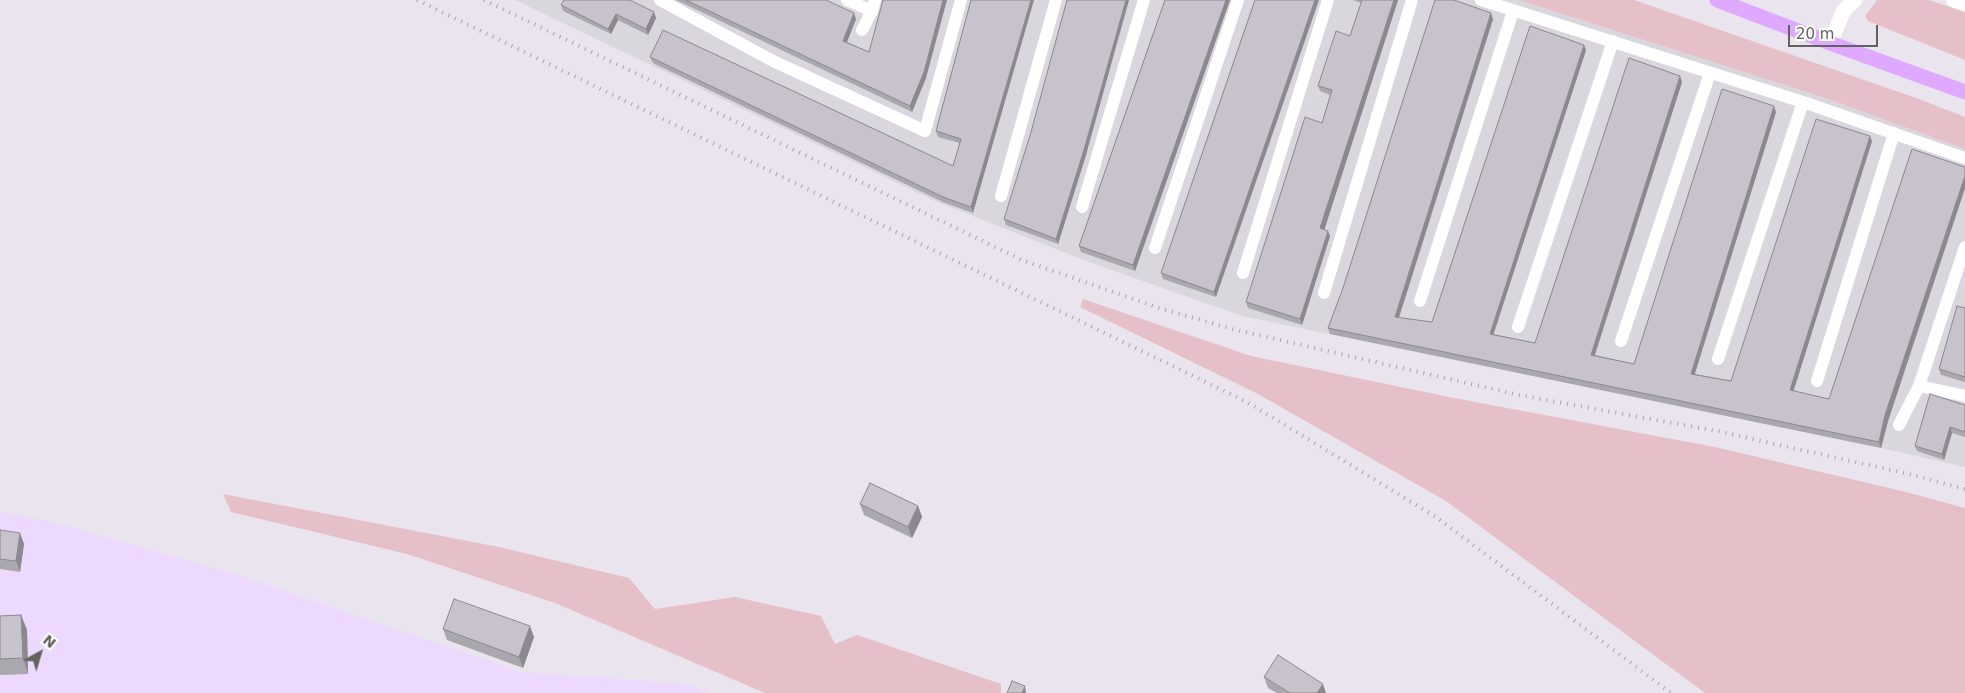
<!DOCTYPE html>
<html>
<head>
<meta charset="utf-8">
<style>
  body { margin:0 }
  #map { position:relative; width:1965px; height:693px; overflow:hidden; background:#eae4ee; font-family:"DejaVu Sans",sans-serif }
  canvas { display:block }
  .north { position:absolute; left:15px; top:628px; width:50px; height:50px; -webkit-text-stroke:4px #fff; paint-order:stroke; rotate:39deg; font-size:14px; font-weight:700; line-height:20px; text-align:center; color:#61645c }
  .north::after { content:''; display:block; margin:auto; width:18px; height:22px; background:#61645c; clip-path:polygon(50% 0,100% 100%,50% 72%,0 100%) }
  .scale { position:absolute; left:1788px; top:25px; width:90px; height:22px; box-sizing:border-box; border:2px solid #61645c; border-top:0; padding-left:6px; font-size:15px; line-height:18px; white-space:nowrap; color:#61645c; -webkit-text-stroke:4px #fff; paint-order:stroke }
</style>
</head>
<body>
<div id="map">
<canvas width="1965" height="693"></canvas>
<div class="north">N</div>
<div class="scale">20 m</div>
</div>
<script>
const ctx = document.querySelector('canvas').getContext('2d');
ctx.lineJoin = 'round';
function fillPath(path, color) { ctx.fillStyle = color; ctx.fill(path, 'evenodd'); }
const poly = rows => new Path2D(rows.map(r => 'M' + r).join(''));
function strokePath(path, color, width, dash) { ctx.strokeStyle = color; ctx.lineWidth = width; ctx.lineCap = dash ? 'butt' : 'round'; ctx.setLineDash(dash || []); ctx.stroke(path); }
const commercial = poly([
  [0,511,60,524,244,577,520,672,686,684,709,693,0,693]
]);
const industrial = poly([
  [515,0,1519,0,1822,97,1965,149,1965,467,1881,448,1242,316,1086,261,935,201]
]);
const green = poly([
  [1519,0,1634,0,1919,99,1965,117,1965,149,1822,97],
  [1877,0,1929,0,1965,12,1965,60,1868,21,1865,16],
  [1083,299,1251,356,1454,398,1715,447,1906,492,1965,508,1965,693,1705,693,1446,501,1258,394,1080,307],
  [223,494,499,547,629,578,655,609,735,597,821,616,835,644,857,635,1001,684,1001,693,765,693,555,603,407,554,231,512]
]);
const lane = poly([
  [660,0,773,61,925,131,961,0],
  [847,0,872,11],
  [1481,0,1803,102,1965,158],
  [862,30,872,11,875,0],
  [1001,196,1056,0],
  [1082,207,1144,0],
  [1155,248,1238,0],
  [1243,273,1328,0],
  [1324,293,1412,0],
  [1420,301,1513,11],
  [1518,327,1613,41],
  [1621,341,1710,73],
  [1718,359,1803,102],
  [1817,381,1894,133],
  [1919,386,1965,396],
  [1899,425,1919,386,1965,247]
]);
const street = poly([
  [1954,0,1965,4],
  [1830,43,1844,10,1855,0]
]);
const primary = poly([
  [1717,0,1830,43,1965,92]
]);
const rail = poly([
  [417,0,1247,402,1436,517,1671,693],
  [484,0,1022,260,1159,308,1232,329,1519,395,1717,431,1909,474,1965,489]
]);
const wall = poly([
  [564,0,631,0,631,1,656,18,648,35,618,20,611,34,563,11,561,5],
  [676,0,826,0,856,19,847,42,926,78,912,112],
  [971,0,973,213,945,203,653,63,650,57,953,166,960,143,938,137,936,131],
  [1165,0,1230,0,1135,271,1081,252,1079,246],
  [1255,0,1216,297,1163,279,1161,273],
  [1353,0,1398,0,1324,229,1330,236,1302,325,1248,308,1246,302,1322,123,1330,95,1320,91,1318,86,1350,36,1361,3],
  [1493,19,1399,318,1432,322,1584,45,1586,50,1493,334,1535,343,1682,82,1595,355,1634,364,1776,112,1695,374,1731,381,1872,141,1793,391,1829,399,1965,167,1965,188,1888,421,1881,448,1330,334,1328,328],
  [1086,155,1058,244,1006,225,1004,219],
  [1965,308,1965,382,1941,375,1939,369],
  [1965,405,1965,437,1952,433,1944,460,1917,451,1915,446],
  [860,504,918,506,922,517,912,538,864,515],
  [0,530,24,544,20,572,0,569],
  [21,615,27,630,28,674,0,675,0,616],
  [443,629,534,637,523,668,447,640],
  [1264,677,1326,693,1277,693,1268,688]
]);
const shadedWall = poly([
  [943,0,947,0,926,78,912,112,910,106],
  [1031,0,1034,0,973,213,971,207],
  [1126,0,1129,0,1086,155,1058,244,1056,239],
  [1226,0,1230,0,1135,271,1133,265],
  [1315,0,1319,0,1216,297,1214,292],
  [1394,0,1398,0,1323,234,1320,228],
  [654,12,656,18,648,35,646,29],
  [854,13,856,19,845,47,843,41],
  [1491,13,1493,19,1397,323,1395,317],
  [616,14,618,20,611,34,608,29],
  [1584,45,1586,50,1492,339,1490,334],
  [1680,76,1682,82,1593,360,1591,355],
  [1774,106,1776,112,1693,379,1691,374],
  [1870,136,1872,141,1792,396,1790,390],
  [1965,176,1965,188,1888,421,1881,448,1879,442,1885,415],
  [1328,231,1330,236,1302,325,1300,319],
  [1950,427,1952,433,1944,460,1942,454],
  [918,506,922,517,912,538,908,527],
  [20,533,24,544,20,572,16,561],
  [21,615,27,630,28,674,23,658],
  [530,626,534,637,523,668,519,657],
  [1323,684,1326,693,1317,693],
  [1025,686,1026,693,1022,693]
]);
const building = poly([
  [564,0,630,0,654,12,646,29,616,14,608,29,561,5,564,0],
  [686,0,826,0,854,13,843,41,869,52,883,0,943,0,924,72,910,106,686,0],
  [971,0,1031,0,971,207,943,197,650,57,663,30,953,166,961,139,936,131,971,0],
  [1067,0,1126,0,1084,150,1056,239,1004,219,1031,132,1067,0],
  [1165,0,1226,0,1133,265,1079,246,1165,0],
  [1255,0,1315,0,1214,292,1161,273,1255,0],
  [1362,0,1394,0,1320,228,1328,231,1300,319,1246,302,1305,117,1322,123,1332,90,1318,86,1336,31,1350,36,1362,0],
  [1435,0,1454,0,1491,13,1395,317,1432,322,1530,26,1584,45,1490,334,1535,343,1629,58,1680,76,1591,355,1634,364,1722,89,1774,106,1691,374,1731,381,1816,119,1870,136,1790,390,1829,399,1912,149,1965,167,1965,176,1885,415,1879,442,1328,328,1343,288,1435,0],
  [1957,306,1965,308,1965,377,1939,369,1957,306],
  [1930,394,1965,405,1965,432,1950,427,1942,454,1915,446,1930,394],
  [870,483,918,506,908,527,860,504,870,483],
  [0,530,20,533,16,561,0,559,0,530],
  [454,599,530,626,519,657,443,629,454,599],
  [21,615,23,658,0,659,0,616,21,615],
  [1278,655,1323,684,1317,693,1290,693,1264,677,1278,655],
  [1012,681,1025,686,1022,693,1007,693,1012,681]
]);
fillPath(commercial, '#edd9fd');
fillPath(industrial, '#d9d6dd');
fillPath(green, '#e6c0c8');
strokePath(lane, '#fff', 12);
strokePath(street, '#fff', 15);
strokePath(primary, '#dea9fe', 15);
strokePath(rail, '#a5a6a3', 4, [1, 6]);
fillPath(wall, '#aba7af');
fillPath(shadedWall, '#8b888f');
fillPath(building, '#c7c2cc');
strokePath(building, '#8b888f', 1);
</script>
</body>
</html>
